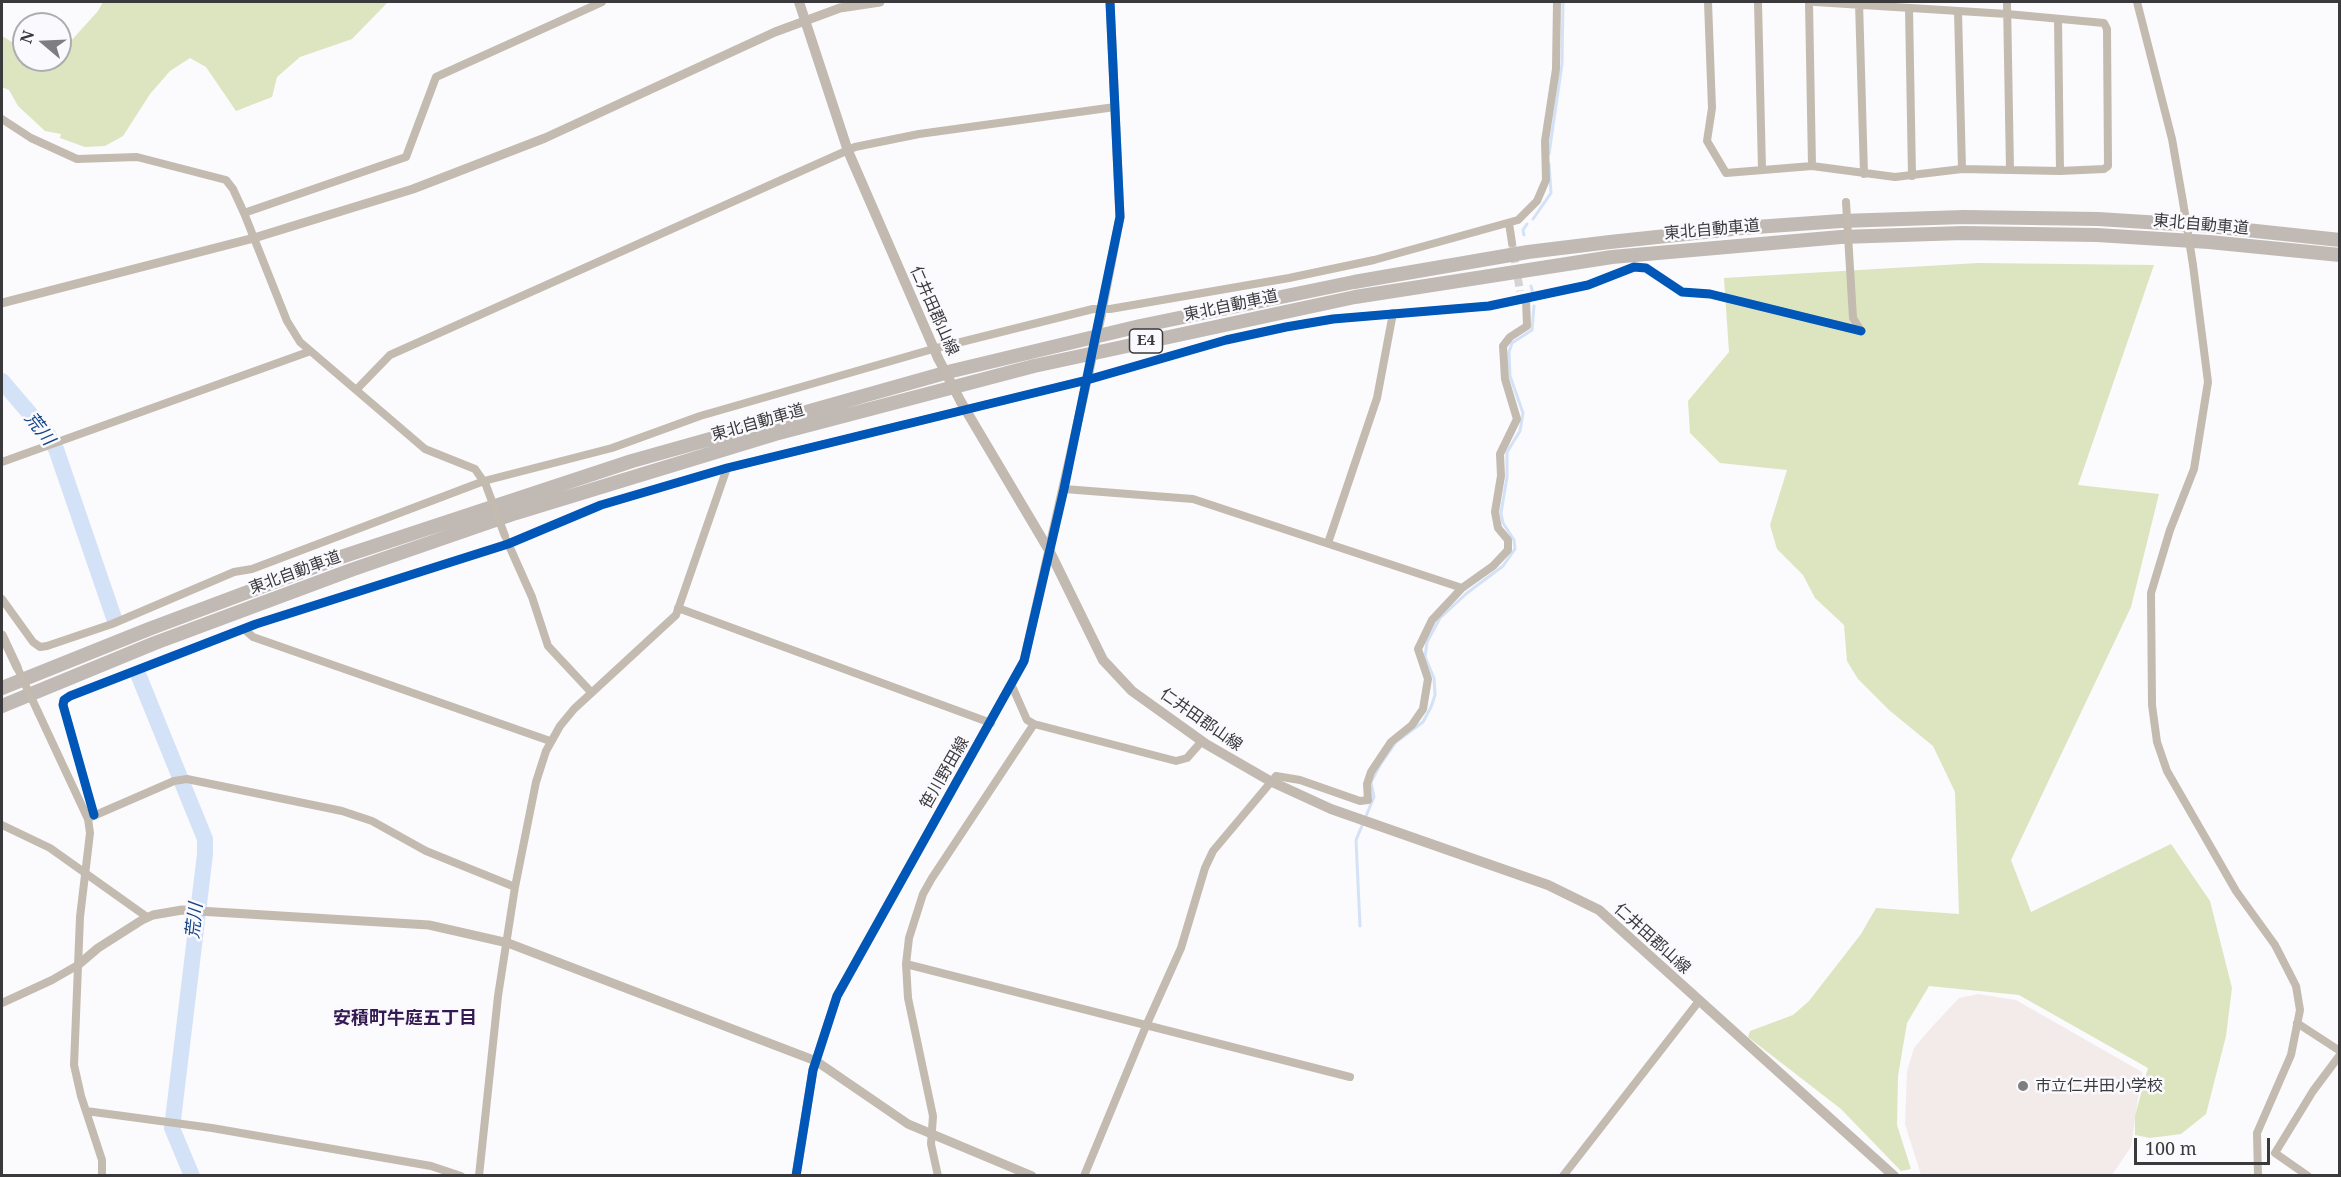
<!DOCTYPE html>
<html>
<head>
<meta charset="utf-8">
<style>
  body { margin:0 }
  #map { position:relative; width:2341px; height:1177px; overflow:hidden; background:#fbfafc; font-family:"Noto Serif",serif }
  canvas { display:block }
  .frame { position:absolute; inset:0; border:3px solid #3a3a3c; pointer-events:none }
  .north { position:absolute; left:12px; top:12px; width:60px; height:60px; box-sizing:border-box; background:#faf9fd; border:2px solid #adadb0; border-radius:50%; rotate:289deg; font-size:16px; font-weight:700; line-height:24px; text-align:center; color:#3a3a3c }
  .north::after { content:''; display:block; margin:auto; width:21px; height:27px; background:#7e7d7f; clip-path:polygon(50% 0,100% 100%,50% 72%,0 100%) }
  .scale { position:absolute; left:2134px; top:1138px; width:136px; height:27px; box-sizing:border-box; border:3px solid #3a3a3c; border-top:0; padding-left:8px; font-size:18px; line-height:21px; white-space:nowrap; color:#3a3a3c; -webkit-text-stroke:4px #faf9fd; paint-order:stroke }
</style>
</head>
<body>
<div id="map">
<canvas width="2341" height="1177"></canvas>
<div class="frame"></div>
<div class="north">N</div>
<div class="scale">100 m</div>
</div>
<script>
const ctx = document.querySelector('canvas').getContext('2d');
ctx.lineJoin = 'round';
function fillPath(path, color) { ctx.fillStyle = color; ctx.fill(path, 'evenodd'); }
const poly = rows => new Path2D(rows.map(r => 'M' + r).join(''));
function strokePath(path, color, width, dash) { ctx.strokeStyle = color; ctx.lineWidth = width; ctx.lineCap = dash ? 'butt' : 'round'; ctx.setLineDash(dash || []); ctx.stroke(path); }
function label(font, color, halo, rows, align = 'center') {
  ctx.font = font + ' "Noto Serif","Noto Sans JP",serif'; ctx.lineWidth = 5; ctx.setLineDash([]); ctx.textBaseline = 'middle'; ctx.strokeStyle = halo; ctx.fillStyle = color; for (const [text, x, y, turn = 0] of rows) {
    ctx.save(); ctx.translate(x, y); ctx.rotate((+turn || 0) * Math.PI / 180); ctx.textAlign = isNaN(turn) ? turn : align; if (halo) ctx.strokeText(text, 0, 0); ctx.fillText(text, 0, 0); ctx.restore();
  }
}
const education = poly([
  [1978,994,2016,1000,2142,1072,2131,1147,2112,1175,1921,1175,1905,1124,1907,1071,1914,1048,1930,1029,1959,998]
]);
const green = poly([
  [103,2,388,2,352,39,300,57,277,77,272,97,236,111,206,67,190,58,170,71,150,94,123,136,105,146,85,147,60,138,61,134,45,131,18,106,9,90,2,87,2,36,24,49,24,60,60,60,60,53,98,11],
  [1978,263,2154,265,2078,485,2159,494,2131,607,2011,860,2031,912,2171,844,2210,901,2232,988,2226,1036,2206,1114,2181,1134,2150,1138,2135,1135,2135,1116,2148,1068,2019,995,1929,986,1907,1023,1898,1076,1897,1125,1911,1169,1901,1171,1841,1109,1748,1037,1750,1031,1793,1015,1809,1001,1861,934,1876,908,1959,914,1955,792,1933,746,1889,710,1858,679,1847,661,1844,625,1815,598,1803,575,1777,549,1770,525,1787,470,1720,463,1690,433,1688,401,1729,352,1724,278]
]);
const stream = poly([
  [1549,154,1562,64,1563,2],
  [1533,219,1551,193,1549,164],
  [1524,235,1523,230,1527,224],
  [1531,286,1533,294],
  [1360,926,1356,840,1374,797,1371,782,1380,765,1396,742,1423,722,1431,707,1435,695,1434,678,1425,657,1427,642,1440,618,1467,593,1503,566,1515,549,1514,540,1503,523,1501,513,1507,477,1507,452,1520,431,1523,413,1510,376,1509,352,1512,343,1532,330,1534,306]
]);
const river = poly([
  [2,381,48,435,56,449,114,618],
  [138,674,205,839,205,854,172,1128,192,1176]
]);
const minorTunnel = poly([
  [1512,243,1520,291]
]);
const minor = poly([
  [1708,2,1712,108,1707,141,1726,173,1812,166,1895,177,1962,169,2060,171,2104,169,2108,166,2107,29,2104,23,2007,14,1815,2],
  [1758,2,1762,169],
  [1809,2,1812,166],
  [1859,2,1864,174],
  [2007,2,2010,170],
  [2137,2,2172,139,2183,202],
  [1909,8,1912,176],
  [1958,11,1962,169],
  [2058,19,2060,171],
  [2,119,31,138,77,159,137,157,226,180,233,189,244,213,287,321,300,342,425,449,475,469,486,485],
  [244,213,406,157,436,77,602,2],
  [1509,223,1512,243],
  [1849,252,1853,318,1861,331],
  [2193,265,2208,382,2194,469,2170,530,2151,593,2152,705,2157,742,2167,771,2236,891,2275,945,2296,986,2300,1010,2291,1055,2257,1133,2258,1176],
  [356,390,390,355,855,147,919,134,1115,107],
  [2,462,308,352],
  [1064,489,1193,499,1462,588],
  [507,541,532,597,548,646,591,692],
  [1328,543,1377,398,1393,313],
  [2,599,33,642,40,647,47,646,112,624,234,572,252,569,484,481,612,448,700,416,933,349,1093,309,1110,309,1289,278,1374,260,1518,220,1537,201,1546,180,1545,141,1556,69,1557,2],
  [678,608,991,723],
  [245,630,253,637,550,741],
  [1012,686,1027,720,1034,724,1176,761,1187,758,1202,741],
  [38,712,88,819,90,833,80,917,74,1065,81,1096,102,1160,102,1176],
  [94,815,63,705,64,700,70,696,256,624,508,544,601,505,727,468,1087,380,1226,340,1286,327,1333,319,1489,306,1588,285,1634,267,1646,268,1682,292,1710,294,1861,331],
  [91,817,174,781,187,779,342,811,372,821,426,851,515,887],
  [2,825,50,848,147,917],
  [906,964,1350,1077],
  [2,1003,52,980,78,965],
  [2297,1023,2340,1051],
  [86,1111,212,1128,431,1166,461,1176],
  [479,1176,498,996,515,887,536,782,546,751,560,726,574,709,676,615,727,468],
  [938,1176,931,1144,933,1116,908,998,906,964,909,938,923,894,932,878,1034,724],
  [1084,1176,1146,1026,1181,948,1205,868,1213,851,1276,776,1300,780,1360,801,1368,800,1367,784,1371,772,1391,742,1412,725,1423,709,1428,679,1418,649,1432,620,1462,588,1493,566,1508,550,1508,540,1498,528,1495,512,1501,476,1500,454,1517,419,1505,379,1503,346,1510,337,1527,326,1526,299],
  [1563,1176,1699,1001],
  [2308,1176,2275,1153,2313,1091,2340,1055]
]);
const tertiary = poly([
  [2,303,254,238,413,189,545,138,775,32,840,8,880,2],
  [1101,316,1120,217,1110,2],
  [2,635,17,667],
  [78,965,98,948,142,920,153,915,182,910,429,925,508,943,816,1061,908,1124,1032,1176],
  [796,1176,813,1070,837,996,1024,661,1089,372]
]);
const secondary = poly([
  [799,2,848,151,938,358],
  [961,402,1050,552,1103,660,1132,691,1206,744,1270,781,1331,809,1548,885,1599,910,1894,1176]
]);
const motorway = poly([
  [2,688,149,629,341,557,632,461,952,371,1140,326,1354,282,1528,252,1610,242,1742,228,1841,221,1964,217,2098,219,2209,226,2340,240],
  [2,706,155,643,351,570,516,513,637,476,775,434,1034,366,1355,297,1612,257,1841,237,1963,233,2097,235,2209,242,2340,255]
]);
const minorBridge = poly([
  [1846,202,1849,252],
  [2183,202,2193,265],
  [487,488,505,536],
  [17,667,38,712]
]);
const tertiaryBridge = poly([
  [1089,372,1101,316]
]);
const secondaryBridge = poly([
  [938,358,961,402]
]);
const cycleway = poly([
  [94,815,63,705,64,700,70,696,256,624,508,544,601,505,727,468,1087,380,1226,340,1286,327,1333,319,1489,306,1588,285,1634,267,1646,268,1682,292,1710,294,1861,331],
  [796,1176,813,1070,837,996,1024,661,1064,489,1120,217,1110,2]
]);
const markers = [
  [2023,1086,6,"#7e7d7f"]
];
const shields = [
  [1146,341,33]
];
const shieldNames = [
  ["E4",1146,341]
];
const streetNames = [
  ["東北自動車道",2201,225,5],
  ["東北自動車道",1712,230,-5],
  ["東北自動車道",1231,306,-12],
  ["仁井田郡山線",934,311,66],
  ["東北自動車道",758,423,-16],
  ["東北自動車道",295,573,-20],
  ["仁井田郡山線",1201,720,35],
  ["笹川野田線",945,773,-60],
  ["仁井田郡山線",1652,939,42]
];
const poiNames = [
  ["市立仁井田小学校",2035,1086]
];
const waterNames = [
  ["荒川",39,429,52],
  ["荒川",195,921,-84]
];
const neighbourhoodNames = [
  ["安積町牛庭五丁目",405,1019]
];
fillPath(education, '#f3ebea');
fillPath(green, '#dde4c0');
strokePath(stream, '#d4e2f8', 3);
strokePath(river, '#d4e2f8', 16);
strokePath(minorTunnel, '#d4d4d6', 8, [8, 4]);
strokePath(minor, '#c3bab0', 8);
strokePath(tertiary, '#c3bab0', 9);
strokePath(secondary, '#c2b9b0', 10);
strokePath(motorway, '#c0b9b4', 14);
strokePath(minorBridge, '#c3bab0', 8);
strokePath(tertiaryBridge, '#c3bab0', 9);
strokePath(secondaryBridge, '#c2b9b0', 10);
strokePath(cycleway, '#0057b8', 9);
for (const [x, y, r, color] of markers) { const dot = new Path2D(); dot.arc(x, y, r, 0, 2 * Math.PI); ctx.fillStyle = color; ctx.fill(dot); strokePath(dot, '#faf9fd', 2); }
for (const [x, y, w] of shields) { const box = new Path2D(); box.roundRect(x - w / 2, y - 12, w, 24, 4.5); ctx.fillStyle = '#faf9fd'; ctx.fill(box); strokePath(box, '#3a3a3c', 1.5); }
label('bold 15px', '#3a3a3c', null, shieldNames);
label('16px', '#3a3a3c', '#faf9fd', streetNames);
label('16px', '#3a3a3c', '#faf9fd', poiNames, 'left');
label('italic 18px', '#154686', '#faf9fd', waterNames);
label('bold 18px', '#341952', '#faf9fd', neighbourhoodNames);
</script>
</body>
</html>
